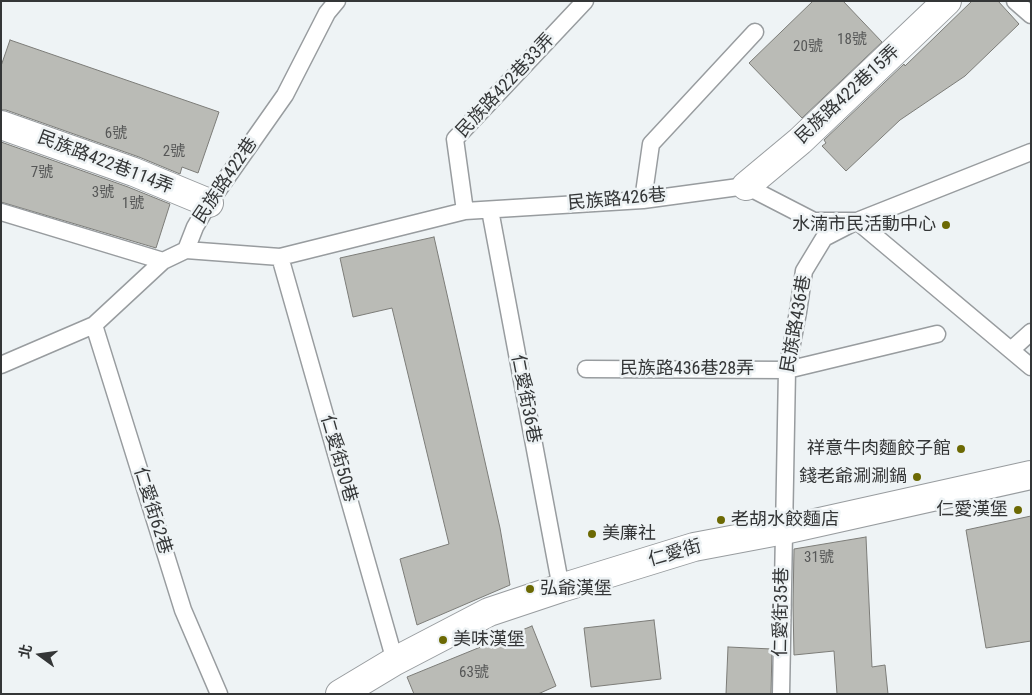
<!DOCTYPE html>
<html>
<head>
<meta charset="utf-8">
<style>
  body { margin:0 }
  #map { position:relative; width:1032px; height:695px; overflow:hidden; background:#eef3f5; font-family:"Roboto Condensed","Noto Sans TC",sans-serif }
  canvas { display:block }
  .frame { position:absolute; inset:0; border:2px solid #343637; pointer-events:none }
  .north { position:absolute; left:15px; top:630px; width:50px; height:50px; -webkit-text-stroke:4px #eef3f5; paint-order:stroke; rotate:284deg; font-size:14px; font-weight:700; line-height:20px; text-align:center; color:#343637 }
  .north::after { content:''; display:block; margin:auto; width:18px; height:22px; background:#343637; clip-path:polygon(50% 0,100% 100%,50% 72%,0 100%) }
</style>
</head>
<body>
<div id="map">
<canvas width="1032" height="695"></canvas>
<div class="frame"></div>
<div class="north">北</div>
</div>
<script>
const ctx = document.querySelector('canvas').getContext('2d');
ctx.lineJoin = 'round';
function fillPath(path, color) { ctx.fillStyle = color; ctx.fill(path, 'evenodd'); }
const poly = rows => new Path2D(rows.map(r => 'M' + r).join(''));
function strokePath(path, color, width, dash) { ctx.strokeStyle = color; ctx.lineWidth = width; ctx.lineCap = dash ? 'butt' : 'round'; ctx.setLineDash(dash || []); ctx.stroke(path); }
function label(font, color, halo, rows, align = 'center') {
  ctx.font = font + ' "Roboto Condensed","Noto Sans TC",sans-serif'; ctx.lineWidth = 5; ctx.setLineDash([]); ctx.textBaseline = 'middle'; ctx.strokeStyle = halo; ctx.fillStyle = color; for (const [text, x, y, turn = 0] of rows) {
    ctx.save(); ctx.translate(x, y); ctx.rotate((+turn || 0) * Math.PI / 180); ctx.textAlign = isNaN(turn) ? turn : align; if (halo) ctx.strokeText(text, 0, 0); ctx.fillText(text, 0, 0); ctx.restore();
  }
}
const building = poly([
  [813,1,843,1,882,42,802,118,749,63,813,1],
  [972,1,998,1,1019,24,965,76,900,120,846,171,822,146,826,143,824,140,904,64,905,66,972,1],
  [10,40,219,112,198,173,182,167,180,174,139,157,6,110,1,110,1,66,10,40],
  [1,142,128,187,170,204,156,248,1,202,1,142],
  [434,237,500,528,510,585,417,625,400,559,449,544,392,308,353,317,340,258,434,237],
  [1031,516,1031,641,986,648,966,530,1031,516],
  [866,537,872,667,885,665,888,694,837,694,834,651,794,655,793,605,794,549,866,537],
  [654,620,661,679,591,687,584,628,654,620],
  [532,626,556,686,538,694,414,694,407,677,532,626],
  [728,647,772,649,771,694,726,694,728,647]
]);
const service = poly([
  [1015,1,1031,15],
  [643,200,651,144,755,32],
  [490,210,561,588],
  [465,211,455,139,585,1],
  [1,212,163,261],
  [186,250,280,257,465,211,643,200,746,186,814,221,857,221,1031,152],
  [280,257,395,661],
  [94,325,183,610,219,694],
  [1011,350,1031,332],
  [1,365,94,325,163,261,186,250,195,227,209,203,285,95,327,13,337,1],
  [586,369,787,370,937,334],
  [781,694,787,370,798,312,804,271,824,238,857,221,1031,367]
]);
const minor = poly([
  [1,125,134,172,209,203],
  [746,186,800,141,947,1]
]);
const tertiary = poly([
  [340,694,395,661,489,612,561,588,694,547,784,530,1031,475]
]);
const markers = [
  [946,225,5,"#6c6903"],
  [961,449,5,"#6c6903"],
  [917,477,5,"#6c6903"],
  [1018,510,5,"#6c6903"],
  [721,520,5,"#6c6903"],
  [592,534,5,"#6c6903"],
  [530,589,5,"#6c6903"],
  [443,640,5,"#6c6903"]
];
const numberNames = [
  ["18號",852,40],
  ["20號",808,47],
  ["6號",116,134],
  ["2號",174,152],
  ["7號",42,173],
  ["3號",103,193],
  ["1號",133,204],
  ["31號",819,558],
  ["63號",474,673]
];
const streetNames = [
  ["民族路422巷33弄",506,86,-47],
  ["民族路422巷15弄",848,95,-43],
  ["民族路422巷114弄",105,163,21],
  ["民族路422巷",226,181,-56],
  ["民族路426巷",617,200,-5],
  ["民族路436巷",797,324,-80],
  ["民族路436巷28弄",687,369],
  ["仁愛街36巷",525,399,79],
  ["仁愛街50巷",338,459,74],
  ["仁愛街62巷",152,511,73],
  ["仁愛街",675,554,-16],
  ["仁愛街35巷",782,612,-89]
];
const poiNames = [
  ["水湳市民活動中心",936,225],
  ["祥意牛肉麵餃子館",951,449],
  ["錢老爺涮涮鍋",907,477],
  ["仁愛漢堡",1008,510],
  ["老胡水餃麵店",731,520,"left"],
  ["美廉社",602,534,"left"],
  ["弘爺漢堡",540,589,"left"],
  ["美味漢堡",453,640,"left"]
];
fillPath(building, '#babbb6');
strokePath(building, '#7c7c78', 1);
strokePath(service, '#989c9f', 19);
strokePath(minor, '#989c9f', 30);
strokePath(tertiary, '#989c9f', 30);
strokePath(service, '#fff', 16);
strokePath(minor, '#fff', 28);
strokePath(tertiary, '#fff', 28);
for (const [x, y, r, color] of markers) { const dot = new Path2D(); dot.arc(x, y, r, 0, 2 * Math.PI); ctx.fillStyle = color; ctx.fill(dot); strokePath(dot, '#eef3f5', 2); }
label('15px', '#565757', null, numberNames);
label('18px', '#343637', '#eef3f5', streetNames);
label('18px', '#343637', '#eef3f5', poiNames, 'right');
</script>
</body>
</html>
